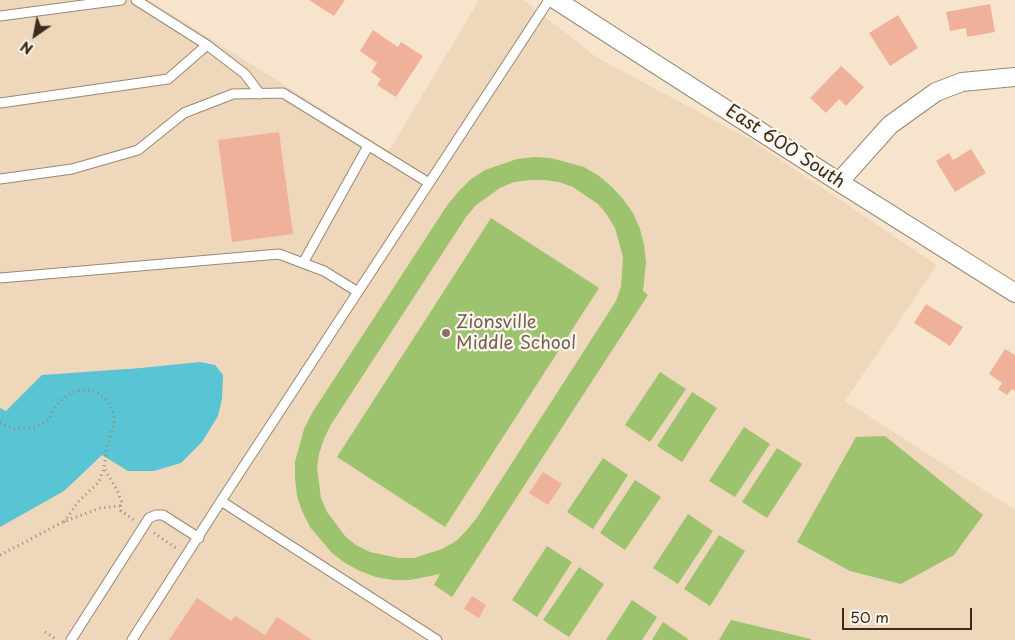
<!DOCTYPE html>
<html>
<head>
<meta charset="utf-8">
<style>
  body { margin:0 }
  #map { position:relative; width:1015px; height:640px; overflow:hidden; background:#f6e5cc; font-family:"Playpen Sans",sans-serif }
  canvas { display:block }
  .north { position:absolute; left:10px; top:10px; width:50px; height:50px; -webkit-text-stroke:4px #fbf7ec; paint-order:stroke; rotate:213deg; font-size:14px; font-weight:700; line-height:20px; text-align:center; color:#3b2a1e }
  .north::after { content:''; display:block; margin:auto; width:18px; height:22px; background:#3b2a1e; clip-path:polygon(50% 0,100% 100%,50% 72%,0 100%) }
  .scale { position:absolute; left:842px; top:608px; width:130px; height:22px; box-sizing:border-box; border:2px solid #3b2a1e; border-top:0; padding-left:6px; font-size:15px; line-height:18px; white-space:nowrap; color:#3b2a1e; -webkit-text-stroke:4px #fbf7ec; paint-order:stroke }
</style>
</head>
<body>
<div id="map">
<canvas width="1015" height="640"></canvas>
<div class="north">N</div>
<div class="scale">50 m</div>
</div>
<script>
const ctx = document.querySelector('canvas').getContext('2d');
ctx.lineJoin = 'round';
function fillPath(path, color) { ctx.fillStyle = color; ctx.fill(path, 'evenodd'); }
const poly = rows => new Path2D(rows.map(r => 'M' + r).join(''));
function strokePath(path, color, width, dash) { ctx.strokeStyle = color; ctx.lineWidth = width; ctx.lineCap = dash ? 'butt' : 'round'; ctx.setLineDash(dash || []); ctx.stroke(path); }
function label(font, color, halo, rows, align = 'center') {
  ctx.font = font + ' "Playpen Sans",sans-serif'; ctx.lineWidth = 4.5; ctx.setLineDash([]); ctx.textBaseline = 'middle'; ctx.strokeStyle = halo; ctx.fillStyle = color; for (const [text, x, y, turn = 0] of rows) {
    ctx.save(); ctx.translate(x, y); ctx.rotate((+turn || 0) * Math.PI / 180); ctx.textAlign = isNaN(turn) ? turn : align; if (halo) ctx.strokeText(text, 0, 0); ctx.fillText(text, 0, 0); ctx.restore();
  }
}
const built = poly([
  [0,0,149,0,389,151,479,0,524,0,596,57,751,140,937,265,845,401,1015,510,1015,640,0,640]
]);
const green = poly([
  [534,157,551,158,584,167,599,176,612,187,623,199,633,213,640,229,644,245,646,262,643,291,648,295,452,597,434,585,440,574,410,580,393,580,376,577,360,571,345,563,332,553,310,527,302,511,297,496,295,478,295,462,304,429,312,413,448,204,459,191,471,179,485,170,517,159],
  [529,180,544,180,559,182,573,187,598,204,607,215,615,228,623,257,621,287,616,301,476,519,466,531,456,541,442,549,414,558,399,558,370,552,356,545,345,536,327,512,321,498,317,468,319,454,324,439,330,426,466,217,476,205,500,188,514,182],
  [491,218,599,288,445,527,337,457],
  [660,372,686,389,650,442,625,425],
  [692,392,717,408,682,462,657,446],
  [744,427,770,444,735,497,709,481],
  [885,436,983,515,954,555,901,584,850,571,797,542,856,437],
  [777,448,802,464,767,518,742,502],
  [603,458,628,475,593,529,567,512],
  [635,480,661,497,625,550,600,533],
  [688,514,713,531,678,584,653,568],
  [719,535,745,551,710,606,684,589],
  [547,546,572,562,537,617,512,600],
  [579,567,604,584,569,637,543,620],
  [632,600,657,617,642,640,606,640],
  [731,620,811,639,811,640,719,640],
  [663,622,688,639,687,640,652,640]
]);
const water = poly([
  [200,362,215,365,223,375,222,399,218,416,202,442,181,463,154,471,128,471,102,455,64,491,0,527,0,408,6,411,42,375,141,368]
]);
const building = poly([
  [309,0,345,0,334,16],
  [990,4,995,32,967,37,966,28,950,31,946,12],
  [898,15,918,48,890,66,869,33],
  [373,30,398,47,401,42,423,56,396,97,377,85,381,79,371,72,377,63,360,51],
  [841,66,864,87,846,106,839,99,826,113,810,98],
  [279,132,293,234,232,242,218,140],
  [971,149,986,173,955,192,936,161,949,153,953,160],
  [926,304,963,327,950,346,914,323],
  [1005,349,1015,355,1015,391,1012,389,1007,395,998,389,1002,383,989,374],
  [543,472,562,484,548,505,529,493],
  [472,596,486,605,479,618,464,609],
  [197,598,231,621,235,616,265,635,277,617,312,640,169,640]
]);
const path = poly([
  [0,423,14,429,36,427,48,420,59,402,71,393,80,390,90,390,101,394,111,407,114,416,114,426,107,445,104,468,117,490,122,503,120,506],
  [64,522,78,502,99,482,104,468],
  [154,533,176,548],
  [0,555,63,522,100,508,120,506,121,511,134,520],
  [45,632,57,640]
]);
const service = poly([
  [136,0,207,45,245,74,260,94],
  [0,16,121,0],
  [0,103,168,79,207,45],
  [0,179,72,169,138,150,184,113,233,94,283,93,429,183],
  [303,263,368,146],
  [0,278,279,254,324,271,358,292],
  [221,501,437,640],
  [71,640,149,518,156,515,163,515,199,538],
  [132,640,221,501,549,0]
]);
const minor = poly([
  [556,0,839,182,1015,293],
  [839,182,890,125,936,92,962,82,1015,77]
]);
const markers = [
  [446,333,5,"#8d6e63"]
];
const streetNames = [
  ["East 600 South",785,147,33]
];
const educationNames = [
  ["Zionsville",456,323],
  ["Middle School",456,344]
];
fillPath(built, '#eed7bb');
fillPath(green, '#9dc36e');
fillPath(water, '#59c4d3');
fillPath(building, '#f0b19b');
strokePath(service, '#988875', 11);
strokePath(minor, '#988875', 20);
strokePath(path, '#988875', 3, [1, 4]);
strokePath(service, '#fff', 9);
strokePath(minor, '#fff', 18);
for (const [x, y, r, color] of markers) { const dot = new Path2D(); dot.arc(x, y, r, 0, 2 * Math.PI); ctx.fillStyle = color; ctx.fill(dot); strokePath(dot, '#fbf7ec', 2); }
label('18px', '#3b2a1e', '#fbf7ec', streetNames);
label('18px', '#785e54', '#fbf7ec', educationNames, 'left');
</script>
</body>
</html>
